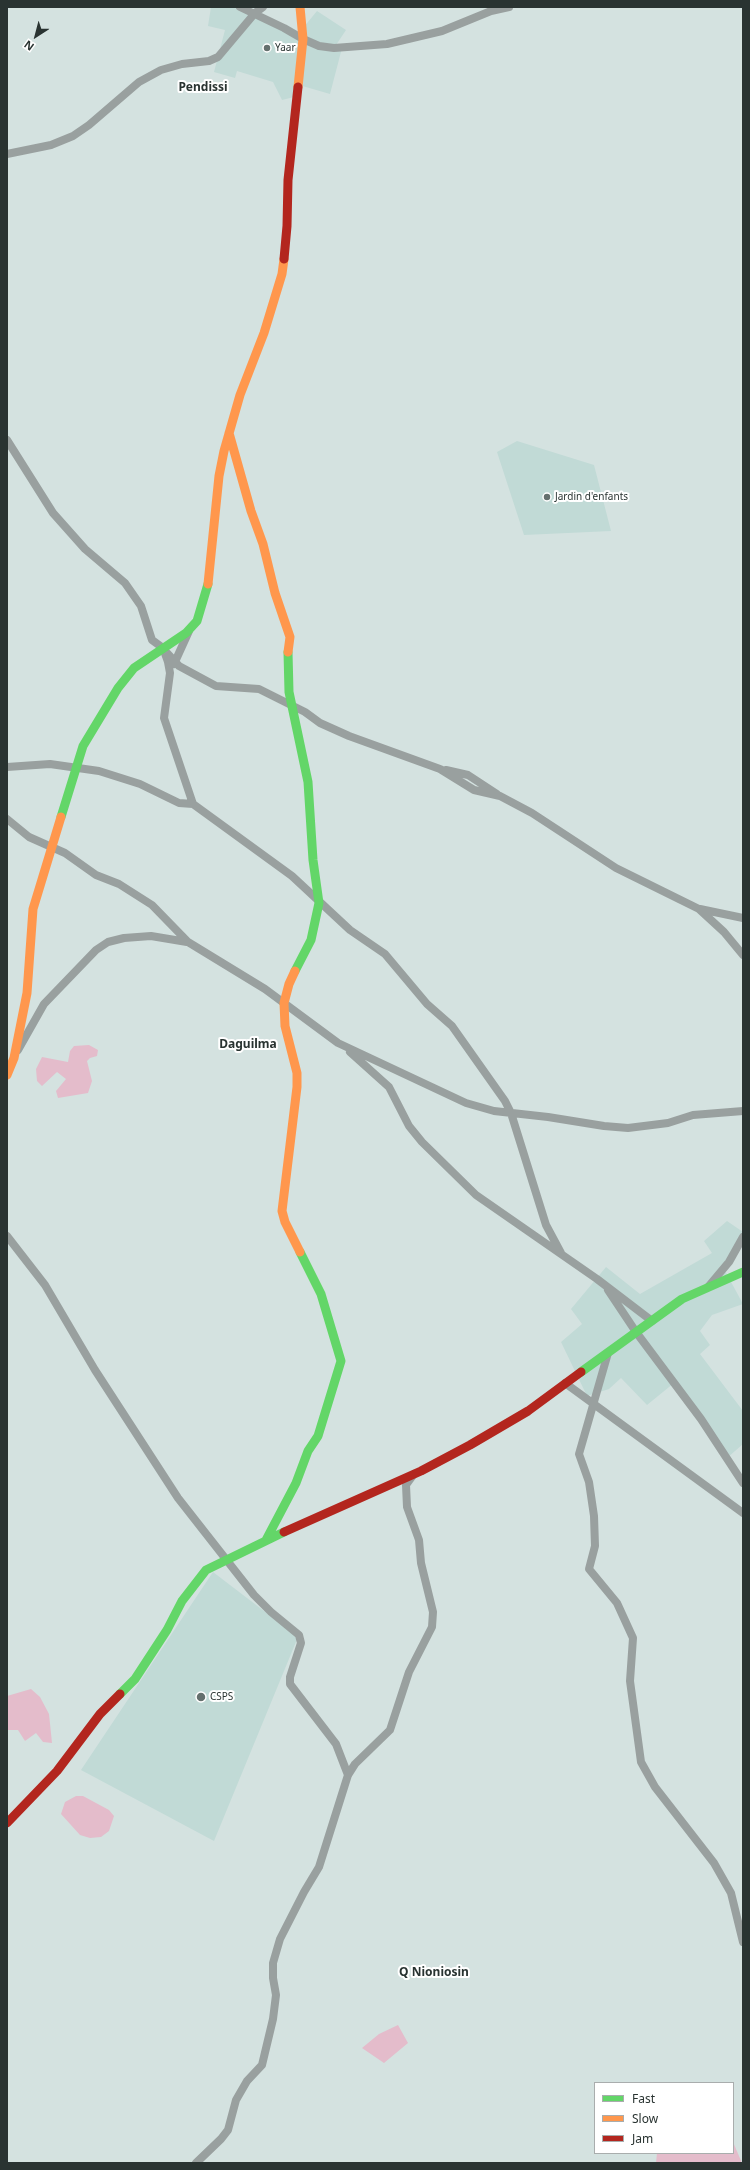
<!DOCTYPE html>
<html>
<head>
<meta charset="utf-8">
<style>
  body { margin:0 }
  #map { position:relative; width:750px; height:2170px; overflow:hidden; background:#d4e2e0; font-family:"Noto Sans",sans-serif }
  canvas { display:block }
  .frame { position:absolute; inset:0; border:8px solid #293331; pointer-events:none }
  .legend { position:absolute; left:594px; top:2082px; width:140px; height:72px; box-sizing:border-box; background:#fff; border:1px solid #a9adad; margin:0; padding:5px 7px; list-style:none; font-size:12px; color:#293331 }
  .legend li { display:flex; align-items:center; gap:8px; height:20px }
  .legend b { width:20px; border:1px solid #a9adad }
  .north { position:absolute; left:16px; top:16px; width:40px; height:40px; -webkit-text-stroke:3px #fff; paint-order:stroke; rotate:216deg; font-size:11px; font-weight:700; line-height:16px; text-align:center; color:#293331 }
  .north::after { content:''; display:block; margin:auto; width:14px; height:18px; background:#293331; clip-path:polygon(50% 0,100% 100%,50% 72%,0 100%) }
</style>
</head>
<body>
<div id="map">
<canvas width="750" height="2170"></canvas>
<div class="frame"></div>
<ul class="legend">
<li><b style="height:5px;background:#63d668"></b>Fast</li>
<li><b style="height:5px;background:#ff974d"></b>Slow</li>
<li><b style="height:5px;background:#b3261e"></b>Jam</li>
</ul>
<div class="north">N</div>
</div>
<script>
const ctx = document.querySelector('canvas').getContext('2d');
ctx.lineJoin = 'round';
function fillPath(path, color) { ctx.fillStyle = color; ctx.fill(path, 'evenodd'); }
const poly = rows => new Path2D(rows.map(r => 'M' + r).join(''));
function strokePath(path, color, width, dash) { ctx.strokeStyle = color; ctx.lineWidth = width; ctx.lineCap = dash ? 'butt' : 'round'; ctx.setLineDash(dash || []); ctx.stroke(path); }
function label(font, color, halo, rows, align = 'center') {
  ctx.font = font + ' "Noto Sans",sans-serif'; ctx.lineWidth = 4; ctx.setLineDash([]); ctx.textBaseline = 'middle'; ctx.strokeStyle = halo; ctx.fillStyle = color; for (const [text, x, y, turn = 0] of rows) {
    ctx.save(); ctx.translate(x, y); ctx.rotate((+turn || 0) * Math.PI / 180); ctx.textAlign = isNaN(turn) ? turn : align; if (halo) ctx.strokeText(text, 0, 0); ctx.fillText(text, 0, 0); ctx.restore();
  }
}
const built = poly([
  [211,7,240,7,302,39,303,28,317,11,346,30,334,48,342,48,330,94,299,85,298,96,282,100,273,82,237,71,235,78,214,72,225,30,208,26],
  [517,441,594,465,611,531,524,535,497,452],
  [727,1221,743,1232,743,1237,724,1269,743,1304,712,1315,700,1331,710,1345,700,1354,743,1411,743,1444,727,1458,674,1383,647,1405,621,1378,609,1389,587,1396,561,1342,582,1324,571,1309,606,1267,640,1294,712,1253,704,1241],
  [213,1572,298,1637,214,1841,81,1770]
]);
const green = poly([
  [89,1045,98,1050,97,1056,90,1058,87,1061,92,1081,88,1093,58,1098,56,1091,66,1079,57,1072,42,1086,37,1081,36,1069,42,1057,68,1062,70,1051,74,1046],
  [31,1689,40,1697,49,1714,52,1743,43,1742,36,1733,25,1741,18,1730,7,1730,7,1696],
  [76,1796,83,1796,109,1810,114,1816,109,1831,101,1837,90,1838,80,1835,61,1814,65,1802],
  [398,2025,408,2043,384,2063,362,2048,379,2034],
  [733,2142,742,2163,656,2163,657,2153,733,2153]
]);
const street = poly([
  [240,7,284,28,303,39,319,46,334,48,387,44,442,31,491,11,509,7],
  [7,154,51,145,73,136,89,125,139,82,161,70,182,64,209,61,218,57,255,13,263,7],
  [7,440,53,513,85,549,125,583,141,606,152,640,163,648,168,662,170,673,164,718,193,804,292,876,350,930,385,954,427,1004,452,1026,505,1101,511,1113,546,1225,561,1253],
  [167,653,179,666,216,686,259,689,305,712,320,723,349,736,440,769,474,790,500,796,532,813,616,868,699,909,724,932,743,955],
  [174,664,189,631],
  [7,767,50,764,99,771,140,784,179,803,193,804],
  [446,770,468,775,497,794],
  [7,819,29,837,65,853,96,875,119,884,152,905,188,942,265,989,338,1043,466,1103,494,1111,548,1117,604,1126,628,1128,668,1123,693,1115,743,1111],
  [700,909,743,918],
  [18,1050,44,1004,96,950,108,942,124,938,151,936,187,942],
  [350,1052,389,1087,409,1126,422,1142,476,1195,597,1279,652,1321],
  [7,1236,45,1285,95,1370,178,1498,254,1595,271,1612,299,1635,301,1643,290,1677,290,1684,336,1744,348,1775],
  [708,1287,729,1262,743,1237],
  [608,1290,636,1332,701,1419,743,1483],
  [608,1353,579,1454,589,1482,594,1516,595,1546,589,1569,617,1603,633,1638,630,1681,641,1762,655,1787,714,1863,731,1893,743,1942],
  [565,1383,743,1513],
  [196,2163,221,2139,228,2130,236,2100,247,2081,262,2065,273,2019,276,1995,273,1978,273,1963,280,1939,304,1892,319,1867,348,1775,355,1764,390,1730,409,1672,432,1627,433,1612,421,1563,419,1540,407,1507,406,1485,414,1474]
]);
const fast = poly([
  [288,652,289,692,308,782,313,860,319,903,311,940,295,971],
  [61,817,83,746,118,688,134,668,186,633,197,621,208,584],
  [581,1372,682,1299,743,1272],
  [266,1540,296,1483,308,1451,318,1436,341,1361,321,1294,300,1252],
  [120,1694,135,1679,167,1630,182,1601,206,1570,284,1532]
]);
const slow = poly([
  [298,87,303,39,300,7],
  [229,433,251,511,263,544,275,593,290,637,288,652],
  [208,584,219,476,224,451,240,395,264,333,282,274,284,259],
  [295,971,289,984,284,1003,285,1026,297,1073,297,1087,282,1211,285,1222,300,1252],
  [7,1075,14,1058,27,993,33,909,61,817]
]);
const jam = poly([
  [284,259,287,226,288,180,298,87],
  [284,1532,421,1471,470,1445,528,1411,581,1372],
  [7,1823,57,1771,100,1714,120,1694]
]);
const markers = [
  [267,48,4,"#65706e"],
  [547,497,4,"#65706e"],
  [201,1697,5,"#65706e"]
];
const poiNames = [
  ["Yaar",275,48],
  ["Jardin d'enfants",555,497],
  ["CSPS",210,1697]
];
const quarterNames = [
  ["Pendissi",203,88],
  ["Daguilma",248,1045],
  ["Q Nioniosin",434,1973]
];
fillPath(built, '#c1dad6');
fillPath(green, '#e4bccb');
strokePath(street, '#99a09f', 8);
strokePath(fast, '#63d668', 9);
strokePath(slow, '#ff974d', 9);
strokePath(jam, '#b3261e', 9);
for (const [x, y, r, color] of markers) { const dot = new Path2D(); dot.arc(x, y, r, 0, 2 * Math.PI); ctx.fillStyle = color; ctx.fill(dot); strokePath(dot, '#fff', 1.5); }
label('10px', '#293331', '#fff', poiNames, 'left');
label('bold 12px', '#293331', '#fff', quarterNames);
</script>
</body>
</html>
